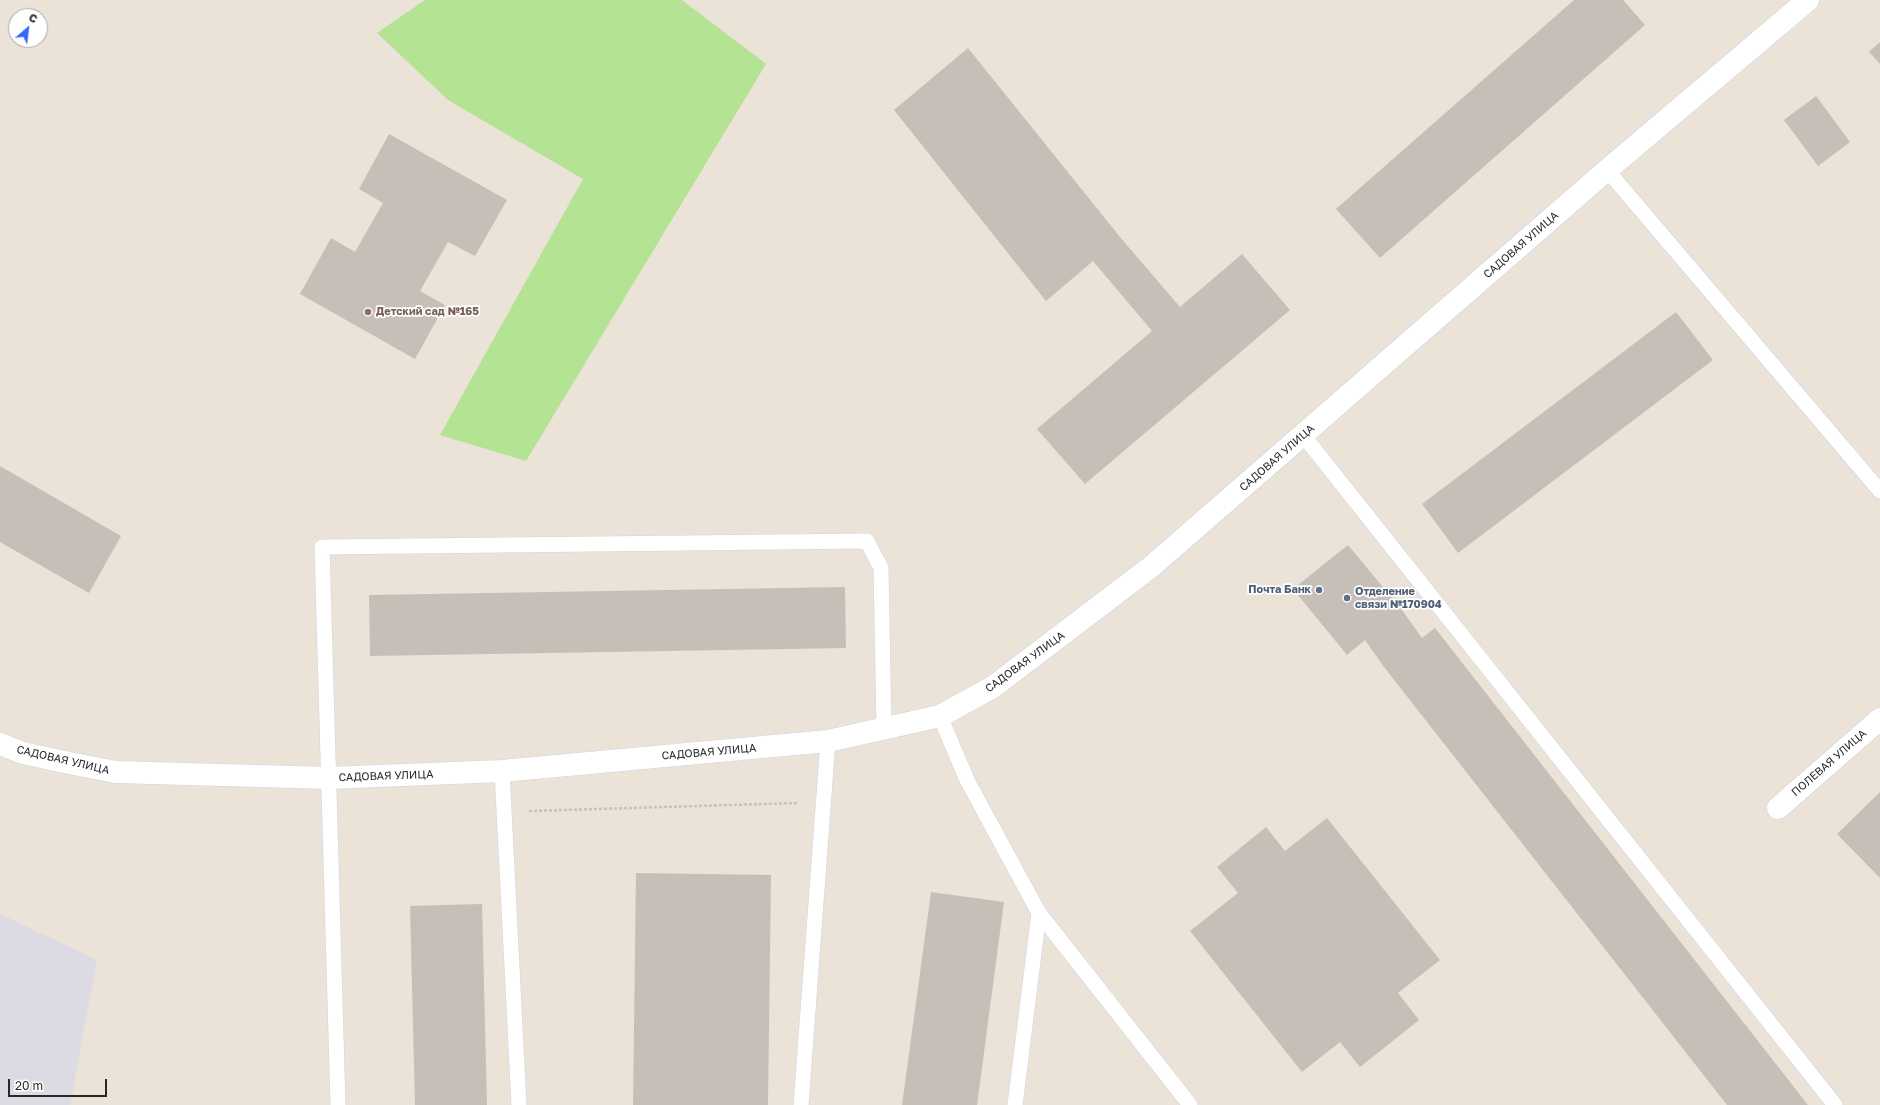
<!DOCTYPE html>
<html>
<head>
<meta charset="utf-8">
<style>
  body { margin:0 }
  #map { position:relative; width:1880px; height:1105px; overflow:hidden; background:#ebe2d8; font-family:"Golos Text",sans-serif }
  canvas { display:block }
  .north { position:absolute; left:8px; top:8px; width:40px; height:40px; box-sizing:border-box; background:#fff; border:1px solid #a9a9a9; border-radius:50%; rotate:28deg; font-size:11px; font-weight:700; line-height:16px; text-align:center; color:#282828 }
  .north::after { content:''; display:block; margin:auto; width:14px; height:18px; background:#3567fb; clip-path:polygon(50% 0,100% 100%,50% 72%,0 100%) }
  .scale { position:absolute; left:8px; top:1079px; width:99px; height:18px; box-sizing:border-box; border:2px solid #282828; border-top:0; padding-left:5px; font-size:12px; line-height:14px; white-space:nowrap; color:#282828; -webkit-text-stroke:3px #fff; paint-order:stroke }
</style>
</head>
<body>
<div id="map">
<canvas width="1880" height="1105"></canvas>
<div class="north">С</div>
<div class="scale">20 m</div>
</div>
<script>
const ctx = document.querySelector('canvas').getContext('2d');
ctx.lineJoin = 'round';
function fillPath(path, color) { ctx.fillStyle = color; ctx.fill(path, 'evenodd'); }
const poly = rows => new Path2D(rows.map(r => 'M' + r).join(''));
function strokePath(path, color, width, dash) { ctx.strokeStyle = color; ctx.lineWidth = width; ctx.lineCap = dash ? 'butt' : 'round'; ctx.setLineDash(dash || []); ctx.stroke(path); }
function label(font, color, halo, rows, align = 'center') {
  ctx.font = font + ' "Golos Text",sans-serif'; ctx.lineWidth = 3.5; ctx.setLineDash([]); ctx.textBaseline = 'middle'; ctx.strokeStyle = halo; ctx.fillStyle = color; for (const [text, x, y, turn = 0] of rows) {
    ctx.save(); ctx.translate(x, y); ctx.rotate((+turn || 0) * Math.PI / 180); ctx.textAlign = isNaN(turn) ? turn : align; if (halo) ctx.strokeText(text, 0, 0); ctx.fillText(text, 0, 0); ctx.restore();
  }
}
const industrial = poly([
  [0,914,97,960,70,1105,0,1105]
]);
const green = poly([
  [425,0,682,0,766,64,526,461,440,435,583,179,448,100,377,33]
]);
const building = poly([
  [1574,0,1623,0,1645,25,1380,258,1336,209],
  [1880,42,1880,64,1869,52],
  [968,48,1120,237,1180,307,1242,254,1290,310,1085,484,1037,429,1152,331,1093,261,1046,301,894,110],
  [1816,96,1850,142,1818,166,1784,120],
  [389,134,507,200,475,256,448,242,420,291,445,305,415,359,300,294,331,238,355,252,383,203,359,189],
  [1676,312,1713,360,1458,553,1422,504],
  [0,466,121,536,89,593,0,542],
  [1348,545,1402,610,1422,638,1435,628,1808,1105,1727,1105,1384,667,1365,640,1347,655,1293,589],
  [845,587,846,648,370,656,369,595],
  [1880,792,1880,878,1837,834],
  [1327,818,1440,960,1398,993,1419,1020,1360,1067,1340,1042,1302,1072,1190,931,1238,893,1217,867,1266,827,1285,851],
  [636,873,771,875,768,1105,633,1105],
  [931,892,1004,902,977,1105,902,1105],
  [482,904,487,1105,415,1105,410,906]
]);
const path = poly([
  [529,811,798,803]
]);
const service = poly([
  [1607,170,1880,491],
  [1303,435,1835,1105],
  [940,716,967,780,1039,913,1190,1105],
  [502,771,519,1105],
  [338,1105,322,547,867,541,881,568,884,729],
  [801,1105,828,741],
  [1015,1105,1039,913]
]);
const minor = poly([
  [1778,808,1880,719]
]);
const tertiary = poly([
  [0,744,23,753,69,763,116,772,329,778,502,771,828,741,940,716,993,687,1152,566,1607,170,1808,0]
]);
const markers = [
  [368,312,4,"#8d6e63"],
  [1319,590,4,"#5c6f8a"],
  [1347,598,4,"#5c6f8a"]
];
const streetNames = [
  ["САДОВАЯ УЛИЦА",1521,245,-41],
  ["САДОВАЯ УЛИЦА",1277,458,-41],
  ["САДОВАЯ УЛИЦА",1025,662,-36],
  ["САДОВАЯ УЛИЦА",709,752,-5],
  ["САДОВАЯ УЛИЦА",63,760,13],
  ["ПОЛЕВАЯ УЛИЦА",1829,763,-41],
  ["САДОВАЯ УЛИЦА",386,776,-2]
];
const educationNames = [
  ["Детский сад №165",376,312]
];
const serviceNames = [
  ["Почта Банк",1311,590],
  ["Отделение",1355,592,"left"],
  ["связи №170904",1355,605,"left"]
];
fillPath(industrial, '#dcdae2');
fillPath(green, '#b4e394');
fillPath(building, '#c6bfb8');
strokePath(service, '#ced3e1', 16);
strokePath(minor, '#ced3e1', 23);
strokePath(tertiary, '#ced3e1', 23);
strokePath(path, '#c3c3c3', 2.5, [3, 2]);
strokePath(service, '#fff', 15);
strokePath(minor, '#fff', 22);
strokePath(tertiary, '#fff', 22);
for (const [x, y, r, color] of markers) { const dot = new Path2D(); dot.arc(x, y, r, 0, 2 * Math.PI); ctx.fillStyle = color; ctx.fill(dot); strokePath(dot, '#fff', 1.5); }
label('11px', '#282828', '#fff', streetNames);
label('bold 11px', '#785e54', '#fff', educationNames, 'left');
label('bold 11px', '#4e5e75', '#fff', serviceNames, 'right');
</script>
</body>
</html>
